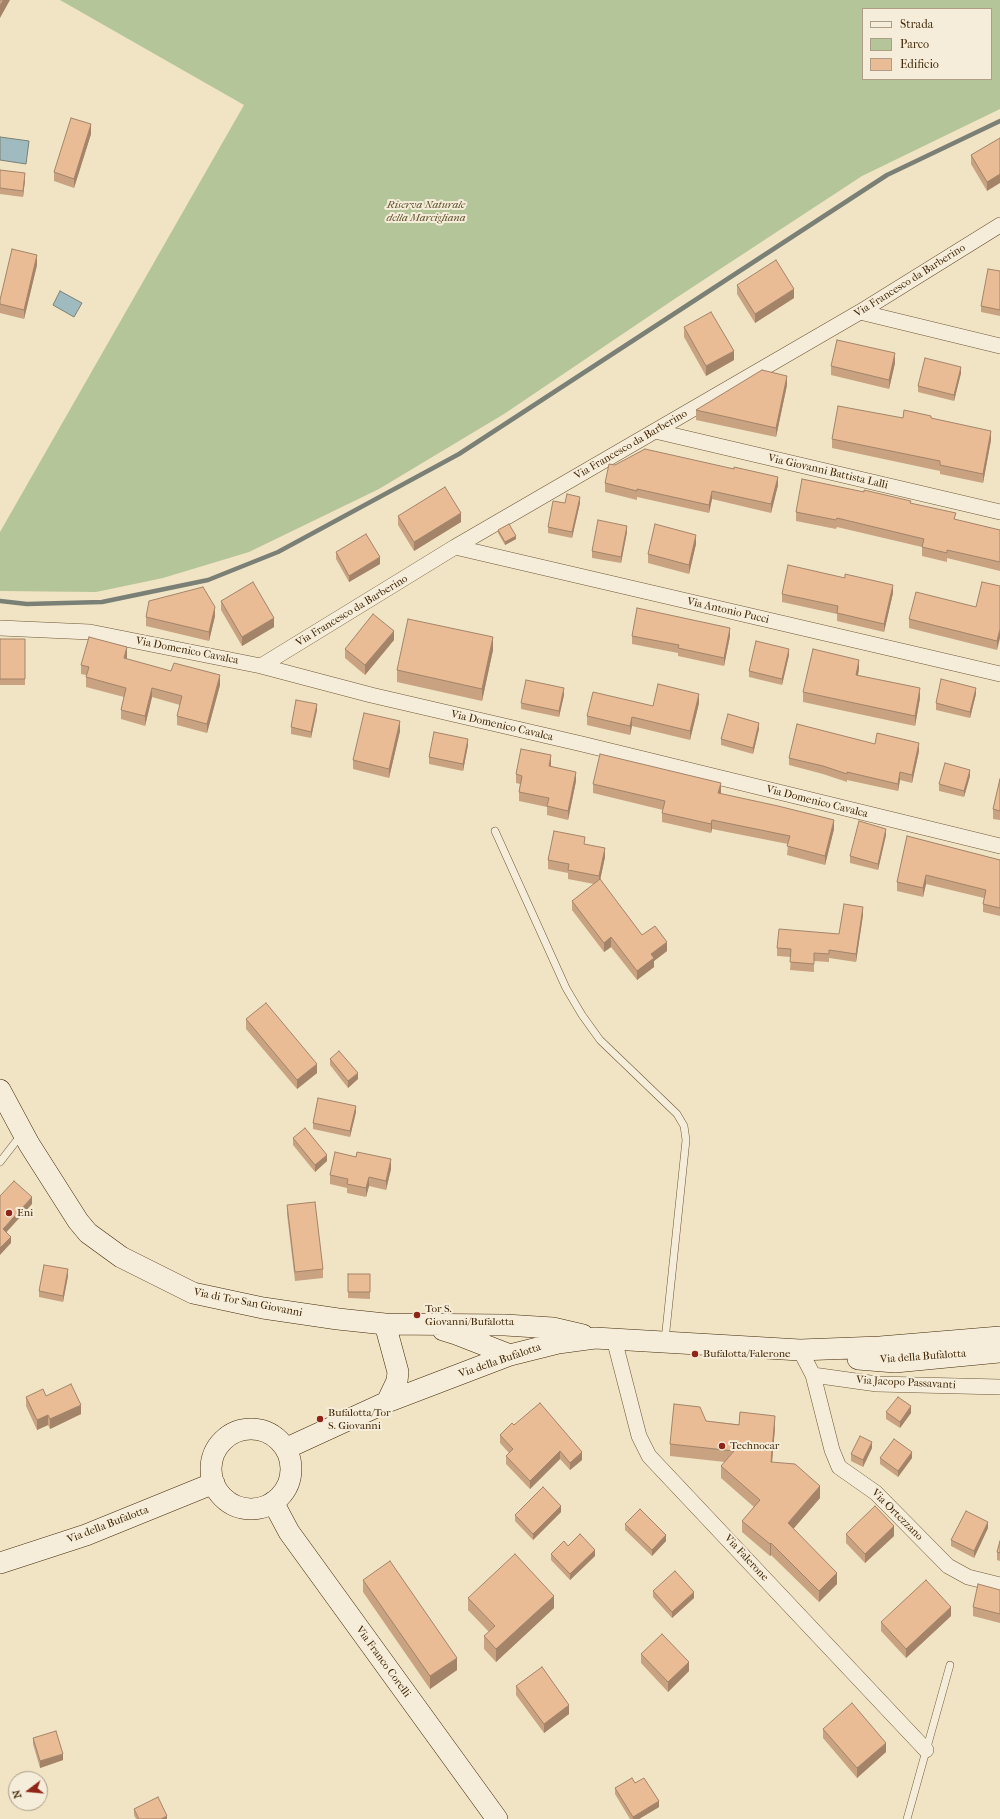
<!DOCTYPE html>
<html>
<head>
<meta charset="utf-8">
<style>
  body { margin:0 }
  #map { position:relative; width:1000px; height:1819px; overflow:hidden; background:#f0e4c4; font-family:"IM FELL French Canon",serif }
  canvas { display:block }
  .legend { position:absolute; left:862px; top:8px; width:130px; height:72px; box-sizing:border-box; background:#f5edd9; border:1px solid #ad9e85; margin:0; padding:5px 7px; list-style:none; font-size:12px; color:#422808 }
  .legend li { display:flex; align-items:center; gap:8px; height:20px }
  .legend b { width:20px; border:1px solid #ad9e85 }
  .north { position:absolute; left:8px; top:1771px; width:40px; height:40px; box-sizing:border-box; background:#f5edd9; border:1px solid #ad9e85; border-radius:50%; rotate:254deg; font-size:11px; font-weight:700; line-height:16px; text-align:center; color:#422808 }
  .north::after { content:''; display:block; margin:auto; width:14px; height:18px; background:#8f2418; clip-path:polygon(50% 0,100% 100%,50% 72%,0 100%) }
</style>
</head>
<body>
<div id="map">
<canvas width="1000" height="1819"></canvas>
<ul class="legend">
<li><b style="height:5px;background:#f5edd9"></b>Strada</li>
<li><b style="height:11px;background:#b4c599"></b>Parco</li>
<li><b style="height:11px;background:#e9bc96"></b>Edificio</li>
</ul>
<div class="north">N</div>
</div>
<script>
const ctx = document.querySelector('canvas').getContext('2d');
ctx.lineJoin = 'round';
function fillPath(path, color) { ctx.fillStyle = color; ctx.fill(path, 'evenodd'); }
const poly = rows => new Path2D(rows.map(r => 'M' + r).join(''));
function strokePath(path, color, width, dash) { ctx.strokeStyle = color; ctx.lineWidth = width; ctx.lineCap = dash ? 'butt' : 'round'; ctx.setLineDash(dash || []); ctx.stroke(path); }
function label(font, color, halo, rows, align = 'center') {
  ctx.font = font + ' "IM FELL French Canon",serif'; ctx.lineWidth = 4; ctx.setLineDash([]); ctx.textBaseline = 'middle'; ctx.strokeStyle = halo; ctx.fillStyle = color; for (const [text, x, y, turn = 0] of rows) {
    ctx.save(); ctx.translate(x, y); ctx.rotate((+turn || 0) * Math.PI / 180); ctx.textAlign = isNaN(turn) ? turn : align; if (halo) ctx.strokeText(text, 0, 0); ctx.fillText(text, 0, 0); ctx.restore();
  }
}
const green = poly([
  [60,0,1000,0,1000,109,862,176,676,298,504,414,379,489,249,552,163,578,96,592,0,591,0,532,244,105],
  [863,9,991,9,991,79,863,79]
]);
const water = poly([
  [0,137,29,141,26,164,0,160,0,137],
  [60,291,82,303,74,317,53,305,60,291]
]);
const stream = poly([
  [0,601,27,604,102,602,208,580,278,552,459,454,887,175,1000,121]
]);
const lane = poly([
  [495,831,566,988,582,1015,600,1040,677,1114,684,1126,686,1140,665,1340],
  [0,1162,21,1135],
  [907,1819,950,1665]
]);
const street = poly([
  [860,312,1000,346],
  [655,431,1000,512],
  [455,547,1000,674],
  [0,628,90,632,261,666,371,695,582,744,1000,846],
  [261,666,455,547,860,312,1000,225],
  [614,1339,639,1436,649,1456,926,1750],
  [800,1350,813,1375,832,1450,839,1467,876,1493,948,1566,968,1577,1000,1585],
  [813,1375,877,1384,1000,1387]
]);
const secondary = poly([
  [0,1090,29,1144,78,1221,88,1233,121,1257,193,1293,263,1308,338,1319,385,1324,505,1325,553,1328,583,1335],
  [385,1324,398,1372,397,1381,387,1402],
  [443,1330,456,1334,510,1355],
  [858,1359,895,1362,1000,1352],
  '211 1469a40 40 0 1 1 80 0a40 40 0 1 1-80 0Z',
  [287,1448,387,1402,510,1355,558,1343,595,1338,800,1350,880,1347,1000,1337],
  [273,1502,289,1532,497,1819],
  [0,1563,86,1535,214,1483]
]);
const wall = poly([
  [91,134,74,188,54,181,54,172],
  [1000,138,987,191,971,164,971,155],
  [0,170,25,180,23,197,0,194],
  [37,265,24,319,0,313,0,300],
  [1000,271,1000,316,981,312,981,306],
  [737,285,794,298,755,323,737,294],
  [684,327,734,360,706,376,684,337],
  [895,363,889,389,831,375,831,366],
  [961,373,954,401,918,392,918,386],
  [787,385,776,437,696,420,696,410],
  [903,418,931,419,991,440,983,483,940,474,940,471,832,448,832,439],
  [615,465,778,485,771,513,712,499,709,513,637,497,637,500,605,492,605,483],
  [565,503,580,503,572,538,548,533,548,527],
  [911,503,956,520,1000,530,1000,571,947,558,947,562,922,556,922,547,837,527,836,529,796,521,796,512],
  [398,516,461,522,414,551,398,525],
  [498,530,516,539,505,545,498,533],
  [627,532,621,563,592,558,592,551],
  [696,544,689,574,648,563,648,554],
  [336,552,380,564,349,582,336,559],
  [1000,586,997,650,909,628,909,619,976,607],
  [893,593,884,632,837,621,837,614,782,602,782,594],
  [221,601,274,627,242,646,221,610],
  [215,616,209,641,146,626,146,617],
  [632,636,730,636,724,666,678,656,678,653,632,644],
  [0,639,25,639,25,685,0,685],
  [394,640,365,675,345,658,345,649],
  [493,650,482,701,397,682,397,670],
  [789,655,782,685,749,677,749,671],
  [127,657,126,659,220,685,207,733,177,725,177,716,180,705,152,697,145,726,121,719,121,710,124,697,86,687,86,675,81,674,81,665],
  [859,669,858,675,920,698,915,726,803,702,803,692],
  [976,694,970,718,936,710,936,703],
  [564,695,559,717,521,709,521,703],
  [699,703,690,740,632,726,630,735,587,725,587,716,653,706],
  [317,710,311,738,291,734,291,727],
  [759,729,753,754,721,745,721,739],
  [400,731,389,778,353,769,353,760],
  [875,744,919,751,912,783,900,780,898,791,847,780,847,782,823,774,789,765,789,758],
  [468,745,463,771,429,764,429,757],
  [551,765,551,766,576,781,568,820,547,815,547,807,519,801,519,792,520,784,516,783,516,774],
  [970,776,964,797,939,791,939,784],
  [1000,779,1000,820,993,819,993,809],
  [593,784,721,792,720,794,834,829,825,865,787,855,788,844,712,829,711,833,662,822,662,813,663,810,593,793],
  [886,835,878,870,850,863,850,856],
  [907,836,1000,860,1000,916,983,912,983,904,984,898,926,884,923,897,897,891,897,882],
  [585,844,605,857,600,880,642,935,667,951,654,961,654,967,637,980,611,947,604,952,572,910,572,901,594,884,568,879,568,873,548,869,548,860],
  [863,915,856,962,829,958,829,962,814,961,814,972,790,970,791,957,777,956,777,948,839,934],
  [246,1019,317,1073,297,1089,246,1029],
  [330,1059,358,1079,348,1088,330,1065],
  [356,1112,350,1137,313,1129,313,1123],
  [293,1138,327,1161,315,1172,293,1145],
  [391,1169,386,1190,369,1186,366,1197,347,1193,347,1188,330,1184,330,1175],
  [287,1205,323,1269,323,1278,295,1281,287,1214],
  [348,1274,370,1274,370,1299,348,1298],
  [68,1276,63,1302,39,1297,39,1291],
  [46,1396,81,1414,50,1429,48,1425,37,1430,26,1406,26,1397],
  [886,1412,911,1413,900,1428,886,1419],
  [706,1421,775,1428,772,1462,820,1498,793,1529,837,1584,819,1602,771,1555,770,1556,742,1532,742,1521,754,1507,721,1478,721,1466,725,1462,670,1456,670,1444],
  [514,1425,582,1460,570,1470,560,1459,530,1489,506,1464,506,1456,509,1453,500,1443,500,1435],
  [872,1448,863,1467,851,1461,851,1454],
  [880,1458,912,1458,898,1477,880,1464],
  [561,1512,533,1540,515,1521,515,1515],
  [625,1524,666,1541,652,1556,625,1530],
  [988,1528,974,1558,951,1546,951,1540],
  [846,1534,894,1536,865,1563,846,1543],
  [1000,1541,1000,1561,997,1560,997,1552],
  [568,1546,595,1556,570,1580,551,1560,551,1554],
  [363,1580,457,1670,430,1689,363,1592],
  [1000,1590,1000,1623,973,1616,973,1607],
  [653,1591,694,1598,672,1618,653,1597],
  [468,1598,554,1608,496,1662,484,1649,484,1636,489,1632,468,1610],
  [951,1616,906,1658,881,1631,881,1622],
  [641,1654,689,1671,668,1692,641,1663],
  [516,1686,569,1714,544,1733,516,1695],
  [823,1729,886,1752,857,1778,823,1738],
  [33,1738,63,1760,40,1768,33,1744],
  [635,1783,659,1807,639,1819,630,1819,615,1794,615,1788],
  [134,1809,167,1819,136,1819,134,1815]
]);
const shadedWall = poly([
  [3,0,10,0,0,18,0,6],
  [91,124,91,134,74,188,74,179],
  [25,173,25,180,23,197,23,191],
  [1000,174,1000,183,987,191,987,182],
  [37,255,37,265,24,319,24,310],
  [794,289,794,298,755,323,755,314],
  [734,351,734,360,706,376,706,366],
  [895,353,895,363,889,389,889,380],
  [961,367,961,373,954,401,954,395],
  [787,376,787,385,776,437,776,428],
  [991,431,991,440,983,483,983,474],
  [778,477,778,485,771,513,771,504],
  [712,491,712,499,709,513,709,505],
  [580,497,580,503,572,538,572,532],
  [461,513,461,522,414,551,414,542],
  [627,526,627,532,621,563,621,557],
  [696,535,696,544,689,574,689,565],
  [516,536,516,539,505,545,505,542],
  [380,557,380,564,349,582,349,576],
  [893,585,893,593,884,632,884,624],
  [215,607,215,616,209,641,209,632],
  [274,618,274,627,242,646,242,637],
  [730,628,730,636,724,666,724,658],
  [1000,629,1000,638,997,650,997,641],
  [394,631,394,640,365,675,365,665],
  [493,637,493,650,482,701,482,689],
  [127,647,127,657,124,668,124,658],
  [789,649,789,655,782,685,782,679],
  [859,660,859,669,856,684,856,675],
  [220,675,220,685,207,733,207,724],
  [152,688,152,697,145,726,145,716],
  [564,688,564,695,559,717,559,711],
  [920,688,920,698,915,726,915,716],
  [976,688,976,694,970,718,970,712],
  [699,694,699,703,690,740,690,731],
  [317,704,317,710,311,738,311,732],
  [632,717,632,726,630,735,630,726],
  [400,721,400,731,389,778,389,769],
  [759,723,759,729,753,754,753,748],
  [468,739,468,745,463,771,463,764],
  [919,743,919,751,912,783,912,775],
  [551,755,551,765,549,775,549,766],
  [970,770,970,776,964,797,964,791],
  [576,772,576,781,568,820,568,811],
  [900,772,900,780,898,791,898,784],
  [721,783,721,792,718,802,718,793],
  [712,820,712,829,711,833,711,824],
  [834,820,834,829,825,865,825,856],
  [886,829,886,835,878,870,878,864],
  [605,848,605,857,599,885,599,876],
  [926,875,926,884,923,897,923,888],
  [863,907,863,915,856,962,856,954],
  [611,937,611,947,604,952,604,943],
  [667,942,667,951,654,961,654,967,637,980,637,971,651,954],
  [317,1064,317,1073,297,1089,297,1080],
  [358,1073,358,1079,348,1088,348,1081],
  [356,1106,356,1112,350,1137,350,1131],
  [327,1155,327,1161,315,1172,315,1165],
  [391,1159,391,1169,386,1190,386,1181],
  [369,1177,369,1186,366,1197,366,1188],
  [32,1197,32,1204,3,1236,3,1229],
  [11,1237,11,1243,0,1255,0,1248],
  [68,1269,68,1276,63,1302,63,1296],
  [81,1405,81,1414,50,1429,50,1419],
  [911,1406,911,1413,900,1428,900,1422],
  [48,1415,48,1425,37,1430,37,1420],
  [775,1416,775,1428,771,1474,771,1462],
  [872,1442,872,1448,863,1467,863,1460],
  [560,1451,560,1459,530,1489,530,1481],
  [582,1452,582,1460,570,1470,570,1463],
  [912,1452,912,1458,898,1477,898,1471],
  [820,1486,820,1498,788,1535,788,1523],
  [561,1506,561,1512,533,1540,533,1534],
  [988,1522,988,1528,974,1558,974,1551],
  [894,1526,894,1536,865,1563,865,1554],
  [666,1535,666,1541,652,1556,652,1550],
  [771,1543,771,1555,770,1556,770,1544],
  [595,1550,595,1556,570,1580,570,1574],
  [837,1573,837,1584,819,1602,819,1591],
  [694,1592,694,1598,672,1618,672,1612],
  [554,1596,554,1608,496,1662,496,1649],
  [951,1607,951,1616,906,1658,906,1649],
  [457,1658,457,1670,430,1689,430,1676],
  [689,1662,689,1671,668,1692,668,1682],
  [569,1705,569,1714,544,1733,544,1724],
  [886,1743,886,1752,857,1778,857,1768],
  [63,1754,63,1760,40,1768,40,1761],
  [659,1801,659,1807,639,1819,633,1819,633,1817],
  [167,1816,167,1819,161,1819]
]);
const building = poly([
  [0,0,3,0,0,6,0,0],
  [71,118,91,124,74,179,54,172,71,118],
  [1000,138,1000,174,987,182,971,155,1000,138],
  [0,170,25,173,23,191,0,188,0,170],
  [12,249,37,255,24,310,0,304,0,300,12,249],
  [776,260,794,289,755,314,737,285,776,260],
  [988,269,1000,271,1000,310,981,306,988,269],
  [711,312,734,351,706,366,684,327,711,312],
  [837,340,895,353,889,380,831,366,837,340],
  [925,358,961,367,954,395,918,386,925,358],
  [762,370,787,376,776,428,696,410,762,370],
  [838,406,903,418,904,410,931,416,931,418,991,431,983,474,940,465,940,461,832,439,838,406],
  [645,449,734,469,734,467,778,477,771,504,712,491,709,505,637,489,637,491,605,483,609,464,615,465,645,449],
  [802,479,864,492,864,490,911,501,910,503,956,513,954,519,1000,530,1000,562,947,550,947,553,922,547,924,539,837,518,836,520,796,512,802,479],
  [445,487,461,513,414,542,398,516,445,487],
  [567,494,580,497,572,532,548,527,553,501,565,503,567,494],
  [598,520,627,526,621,557,592,551,598,520],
  [509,524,516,536,505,542,498,530,509,524],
  [655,524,696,535,689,565,648,554,655,524],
  [366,534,380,557,349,576,336,552,366,534],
  [788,565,845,578,845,574,893,585,884,624,837,613,838,606,782,594,788,565],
  [253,582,274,618,242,637,221,601,253,582],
  [982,582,1000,586,1000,629,997,641,909,619,916,592,976,607,982,582],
  [203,587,215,607,209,632,146,617,149,601,203,587],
  [637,608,730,628,724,658,678,648,679,645,632,636,637,608],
  [373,614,394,631,365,665,345,649,373,614],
  [408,619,493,637,482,689,397,670,408,619],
  [89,637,127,647,124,658,171,671,174,663,220,675,207,724,177,716,182,696,152,688,145,716,121,710,126,688,86,677,89,667,81,665,89,637],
  [0,639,25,639,25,679,0,679,0,639],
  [756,641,789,649,782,679,749,671,756,641],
  [813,649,859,660,856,675,920,688,915,716,803,692,813,649],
  [941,679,976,688,970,712,936,703,941,679],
  [526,680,564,688,559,711,521,703,526,680],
  [658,684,699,694,690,731,632,717,630,726,587,716,593,692,653,706,658,684],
  [296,700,317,704,311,732,291,727,296,700],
  [364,713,400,721,389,769,353,760,364,713],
  [728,714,759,723,753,748,721,739,728,714],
  [797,724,875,744,877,733,919,743,912,775,900,772,898,784,847,772,847,774,823,766,789,758,797,724],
  [434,732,468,739,463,764,429,757,434,732],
  [521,749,551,755,549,766,576,772,568,811,547,806,549,798,519,792,522,776,516,774,521,749],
  [600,754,721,783,718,793,778,806,834,820,825,856,787,846,790,836,712,820,711,824,662,813,665,801,593,784,600,754],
  [945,763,970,770,964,791,939,784,945,763],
  [1000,779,1000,811,993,809,1000,779],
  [859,821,886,829,878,864,850,856,859,821],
  [554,831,585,837,584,844,605,848,599,876,568,870,569,864,548,860,554,831],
  [907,836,1000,860,1000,908,983,904,986,890,926,875,923,888,897,882,907,836],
  [600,879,642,935,655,926,667,942,651,954,654,958,637,971,611,937,604,943,572,901,600,879],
  [844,904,863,907,856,954,829,950,829,954,814,953,814,964,790,962,791,949,777,948,779,929,839,934,844,904],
  [266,1003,317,1064,297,1080,246,1019,266,1003],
  [339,1051,358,1073,348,1081,330,1059,339,1051],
  [318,1098,356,1106,350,1131,313,1123,318,1098],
  [305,1128,327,1155,315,1165,293,1138,305,1128],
  [335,1152,356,1157,357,1152,391,1159,386,1181,369,1177,366,1188,347,1184,348,1179,330,1175,335,1152],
  [14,1181,32,1197,3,1229,11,1237,0,1248,0,1196,14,1181],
  [315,1202,323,1269,295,1272,287,1205,315,1202],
  [44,1265,68,1269,63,1296,39,1291,44,1265],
  [348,1274,370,1274,370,1292,348,1292,348,1274],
  [71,1384,81,1405,50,1419,48,1415,37,1420,26,1397,43,1389,46,1396,71,1384],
  [898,1397,911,1406,900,1422,886,1412,898,1397],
  [540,1403,582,1452,570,1463,560,1451,530,1481,506,1456,513,1449,500,1435,512,1423,514,1425,540,1403],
  [674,1404,700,1407,706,1421,739,1425,740,1412,775,1416,771,1462,795,1464,820,1486,788,1523,837,1573,819,1591,771,1543,770,1544,742,1521,760,1500,721,1466,734,1451,670,1444,674,1404],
  [860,1436,872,1442,863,1460,851,1454,860,1436],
  [894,1439,912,1452,898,1471,880,1458,894,1439],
  [543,1487,561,1506,533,1534,515,1515,543,1487],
  [875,1506,894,1526,865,1554,846,1534,875,1506],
  [640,1509,666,1535,652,1550,625,1524,640,1509],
  [966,1511,988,1522,974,1551,951,1540,966,1511],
  [580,1534,595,1550,570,1574,551,1554,564,1541,568,1546,580,1534],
  [1000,1541,1000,1553,997,1552,1000,1541],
  [515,1554,554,1596,496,1649,484,1636,495,1626,468,1598,515,1554],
  [390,1561,457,1658,430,1676,363,1580,390,1561],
  [675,1571,694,1592,672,1612,653,1591,675,1571],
  [926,1580,951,1607,906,1649,881,1622,926,1580],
  [978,1584,1000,1590,1000,1614,973,1607,978,1584],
  [662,1634,689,1662,668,1682,641,1654,662,1634],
  [542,1667,569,1705,544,1724,516,1686,542,1667],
  [852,1703,886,1743,857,1768,823,1729,852,1703],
  [56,1731,63,1754,40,1761,33,1738,56,1731],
  [632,1778,635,1783,644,1778,659,1801,633,1817,615,1788,632,1778],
  [158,1797,167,1816,161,1819,139,1819,134,1809,158,1797]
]);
const markers = [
  [9,1213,4,"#8f2418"],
  [417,1315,4,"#8f2418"],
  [695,1354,4,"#8f2418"],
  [320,1419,4,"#8f2418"],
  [722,1446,4,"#8f2418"]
];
const parkNames = [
  ["Riserva Naturale",426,205],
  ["della Marcigliana",426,218]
];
const streetNames = [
  ["Via Francesco da Barberino",910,281,-32],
  ["Via Francesco da Barberino",631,445,-30],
  ["Via Giovanni Battista Lalli",828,472,13],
  ["Via Francesco da Barberino",352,611,-31],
  ["Via Antonio Pucci",728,611,13],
  ["Via Domenico Cavalca",187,651,11],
  ["Via Domenico Cavalca",502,726,13],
  ["Via Domenico Cavalca",817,802,14],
  ["Via di Tor San Giovanni",248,1303,11],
  ["Via della Bufalotta",923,1357,-4],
  ["Via della Bufalotta",500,1361,-19],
  ["Via Jacopo Passavanti",906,1383,3],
  ["Via Ortezzano",897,1515,45],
  ["Via della Bufalotta",108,1525,-21],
  ["Via Falerone",746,1558,47],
  ["Via Franco Corelli",383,1662,54]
];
const poiNames = [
  ["Eni",17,1213],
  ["Tor S.",425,1309],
  ["Giovanni/Bufalotta",425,1322],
  ["Bufalotta/Falerone",703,1354],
  ["Bufalotta/Tor",328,1413],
  ["S. Giovanni",328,1426],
  ["Technocar",730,1446]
];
fillPath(green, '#b4c599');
fillPath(water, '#a0bbbf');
strokePath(water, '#7a8076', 1);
strokePath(stream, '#7a8076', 4.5);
strokePath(lane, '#6e5737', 8);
strokePath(street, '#6e5737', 16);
strokePath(secondary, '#422808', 22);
strokePath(lane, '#f5edd9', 7);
strokePath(street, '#f5edd9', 15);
strokePath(secondary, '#f5edd9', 21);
fillPath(wall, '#c8a281');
fillPath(shadedWall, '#a38469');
fillPath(building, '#e9bc96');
strokePath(building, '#a38469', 1);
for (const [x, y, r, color] of markers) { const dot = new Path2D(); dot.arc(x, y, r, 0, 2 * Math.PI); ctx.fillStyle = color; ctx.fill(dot); strokePath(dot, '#f5edd9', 1.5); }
label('italic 11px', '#5e4f2c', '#f5edd9', parkNames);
label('11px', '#422808', '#f5edd9', streetNames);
label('11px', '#422808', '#f5edd9', poiNames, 'left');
</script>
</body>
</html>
